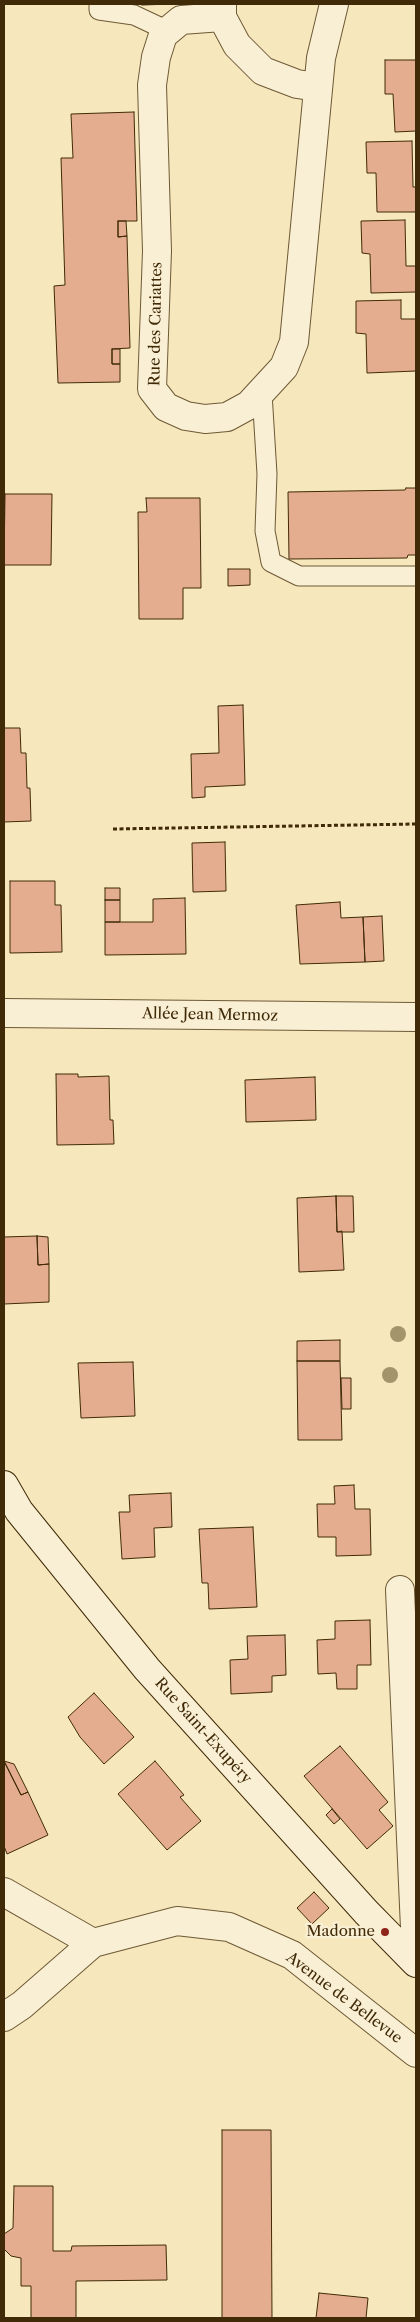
<!DOCTYPE html>
<html>
<head>
<meta charset="utf-8">
<style>
  body { margin:0 }
  #map { position:relative; width:420px; height:2322px; overflow:hidden; background:#f6e7bd; font-family:"Libre Caslon Text",serif }
  canvas { display:block }
  .frame { position:absolute; inset:0; border:5px solid #402a07; pointer-events:none }
</style>
</head>
<body>
<div id="map">
<canvas width="420" height="2322"></canvas>
<div class="frame"></div>
</div>
<script>
const ctx = document.querySelector('canvas').getContext('2d');
ctx.lineJoin = 'round';
function fillPath(path, color) { ctx.fillStyle = color; ctx.fill(path, 'evenodd'); }
const poly = rows => new Path2D(rows.map(r => 'M' + r).join(''));
function strokePath(path, color, width, dash) { ctx.strokeStyle = color; ctx.lineWidth = width; ctx.lineCap = dash ? 'butt' : 'round'; ctx.setLineDash(dash || []); ctx.stroke(path); }
function label(font, color, halo, rows, align = 'center') {
  ctx.font = font + ' "Libre Caslon Text",serif'; ctx.lineWidth = 4.5; ctx.setLineDash([]); ctx.textBaseline = 'middle'; ctx.strokeStyle = halo; ctx.fillStyle = color; for (const [text, x, y, turn = 0] of rows) {
    ctx.save(); ctx.translate(x, y); ctx.rotate((+turn || 0) * Math.PI / 180); ctx.textAlign = isNaN(turn) ? turn : align; if (halo) ctx.strokeText(text, 0, 0); ctx.fillText(text, 0, 0); ctx.restore();
  }
}
const building = poly([
  [139,4,172,4,142,5,139,4],
  [385,60,416,60,416,131,395,132,393,94,385,94,385,60],
  [134,112,137,221,118,221,118,237,127,236,130,348,112,349,112,364,120,364,120,382,58,383,54,286,65,285,61,158,73,158,71,114,134,112],
  [412,141,413,187,416,187,416,212,377,212,376,173,367,173,366,142,412,141],
  [405,220,406,266,416,266,416,292,371,293,370,254,362,253,361,221,405,220],
  [118,221,126,221,127,236,118,237,118,221],
  [401,300,401,319,416,319,416,371,367,373,366,334,356,333,356,301,401,300],
  [112,349,120,349,120,364,112,364,112,349],
  [406,488,416,488,416,555,408,555,407,558,289,559,288,492,405,490,406,488],
  [5,494,52,494,51,565,4,565,5,494],
  [146,498,200,498,201,588,183,588,183,619,139,619,138,512,147,512,146,498],
  [228,569,250,569,250,585,228,586,228,569],
  [243,705,245,785,205,787,205,797,192,798,191,754,219,753,218,706,243,705],
  [4,728,20,728,21,753,26,753,27,788,30,788,31,821,4,822,4,728],
  [225,842,226,891,193,892,192,843,225,842],
  [10,881,55,881,55,905,61,905,62,952,10,953,10,881],
  [105,888,120,888,120,900,105,900,105,888],
  [185,898,186,954,105,955,105,922,153,922,153,899,185,898],
  [105,900,120,900,120,922,105,922,105,900],
  [340,902,341,918,363,917,365,962,300,964,296,905,340,902],
  [382,916,384,961,365,962,363,917,382,916],
  [56,1074,78,1074,78,1077,109,1076,110,1120,113,1120,114,1144,57,1145,56,1074],
  [315,1077,316,1120,246,1122,245,1080,315,1077],
  [336,1196,353,1196,354,1232,337,1232,336,1196],
  [336,1196,337,1232,342,1231,344,1270,299,1272,297,1198,336,1196],
  [37,1236,48,1237,49,1264,38,1265,37,1236],
  [37,1236,38,1265,49,1264,49,1302,4,1304,4,1237,37,1236],
  [340,1340,340,1361,297,1361,297,1341,340,1340],
  [297,1361,340,1361,342,1440,298,1440,297,1361],
  [133,1362,135,1416,81,1418,78,1363,133,1362],
  [341,1378,351,1378,351,1409,342,1409,341,1378],
  [354,1485,355,1509,370,1509,371,1555,336,1556,336,1537,318,1537,317,1504,335,1504,334,1486,354,1485],
  [171,1493,172,1527,154,1528,155,1557,122,1559,119,1512,130,1512,129,1495,171,1493],
  [253,1527,257,1607,209,1609,208,1583,202,1583,199,1529,253,1527],
  [370,1620,371,1665,357,1665,357,1689,337,1689,336,1673,318,1674,317,1640,335,1639,335,1621,370,1620],
  [285,1635,286,1675,272,1676,272,1692,231,1694,230,1660,248,1659,247,1636,285,1635],
  [94,1693,134,1737,104,1764,80,1737,68,1717,94,1693],
  [340,1746,388,1802,379,1810,393,1826,367,1849,304,1776,340,1746],
  [4,1761,14,1764,28,1792,21,1795,4,1761],
  [4,1761,21,1795,28,1792,48,1835,7,1854,4,1846,4,1761],
  [155,1761,184,1795,180,1797,201,1821,167,1850,118,1794,155,1761],
  [332,1809,340,1819,334,1824,326,1815,332,1809],
  [314,1892,329,1908,312,1924,297,1908,314,1892],
  [222,2130,271,2130,272,2318,222,2318,222,2130],
  [14,2186,53,2186,53,2251,71,2251,72,2246,166,2245,167,2280,76,2281,76,2318,31,2318,31,2286,21,2286,21,2258,11,2256,4,2249,4,2234,13,2228,14,2186],
  [319,2293,368,2298,366,2318,316,2318,319,2293]
]);
const path = poly([
  [113,829,416,824]
]);
const lane = poly([
  [99,4,99,10,134,15,168,31],
  [262,393,267,474,265,531,271,562,299,576,416,576]
]);
const street = poly([
  [222,4,222,17,237,45,263,71,297,84,318,87],
  [222,17,181,20,163,35,156,57,152,85,157,251,152,389,166,407,186,416,205,419,227,417,249,405,284,367,294,342,321,58,334,4],
  [4,1013,416,1017],
  [400,1590,416,1951],
  [4,1892,93,1943],
  [4,2017,22,2005,93,1943,177,1921,229,1927,292,1955,416,2053]
]);
const secondary = poly([
  [4,1485,19,1511,147,1669,366,1912,416,1963]
]);
const trees = [
  [398,1334],
  [390,1375]
];
const markers = [
  [385,1932,5,"#8f2418"]
];
const streetNames = [
  ["Rue des Cariattes",156,324,-89],
  ["Allée Jean Mermoz",210,1015,1],
  ["Rue Saint-Exupéry",203,1731,48],
  ["Avenue de Bellevue",344,1998,37]
];
const poiNames = [
  ["Madonne",375,1932]
];
fillPath(building, '#e5ad90');
strokePath(building, '#402a07', 1);
strokePath(lane, '#6e5934', 21);
strokePath(street, '#6e5934', 30);
strokePath(secondary, '#402a07', 30);
strokePath(path, '#402a07', 3, [4, 2.5]);
strokePath(lane, '#f9efd4', 19);
strokePath(street, '#f9efd4', 28);
strokePath(secondary, '#f9efd4', 28);
ctx.fillStyle = '#a4946b';
for (const [x, y] of trees) { ctx.beginPath(); ctx.arc(x, y, 8, 0, 2 * Math.PI); ctx.fill(); }
for (const [x, y, r, color] of markers) { const dot = new Path2D(); dot.arc(x, y, r, 0, 2 * Math.PI); ctx.fillStyle = color; ctx.fill(dot); strokePath(dot, '#f9efd4', 2); }
label('15px', '#402a07', '#f9efd4', streetNames);
label('15px', '#402a07', '#f9efd4', poiNames, 'right');
</script>
</body>
</html>
